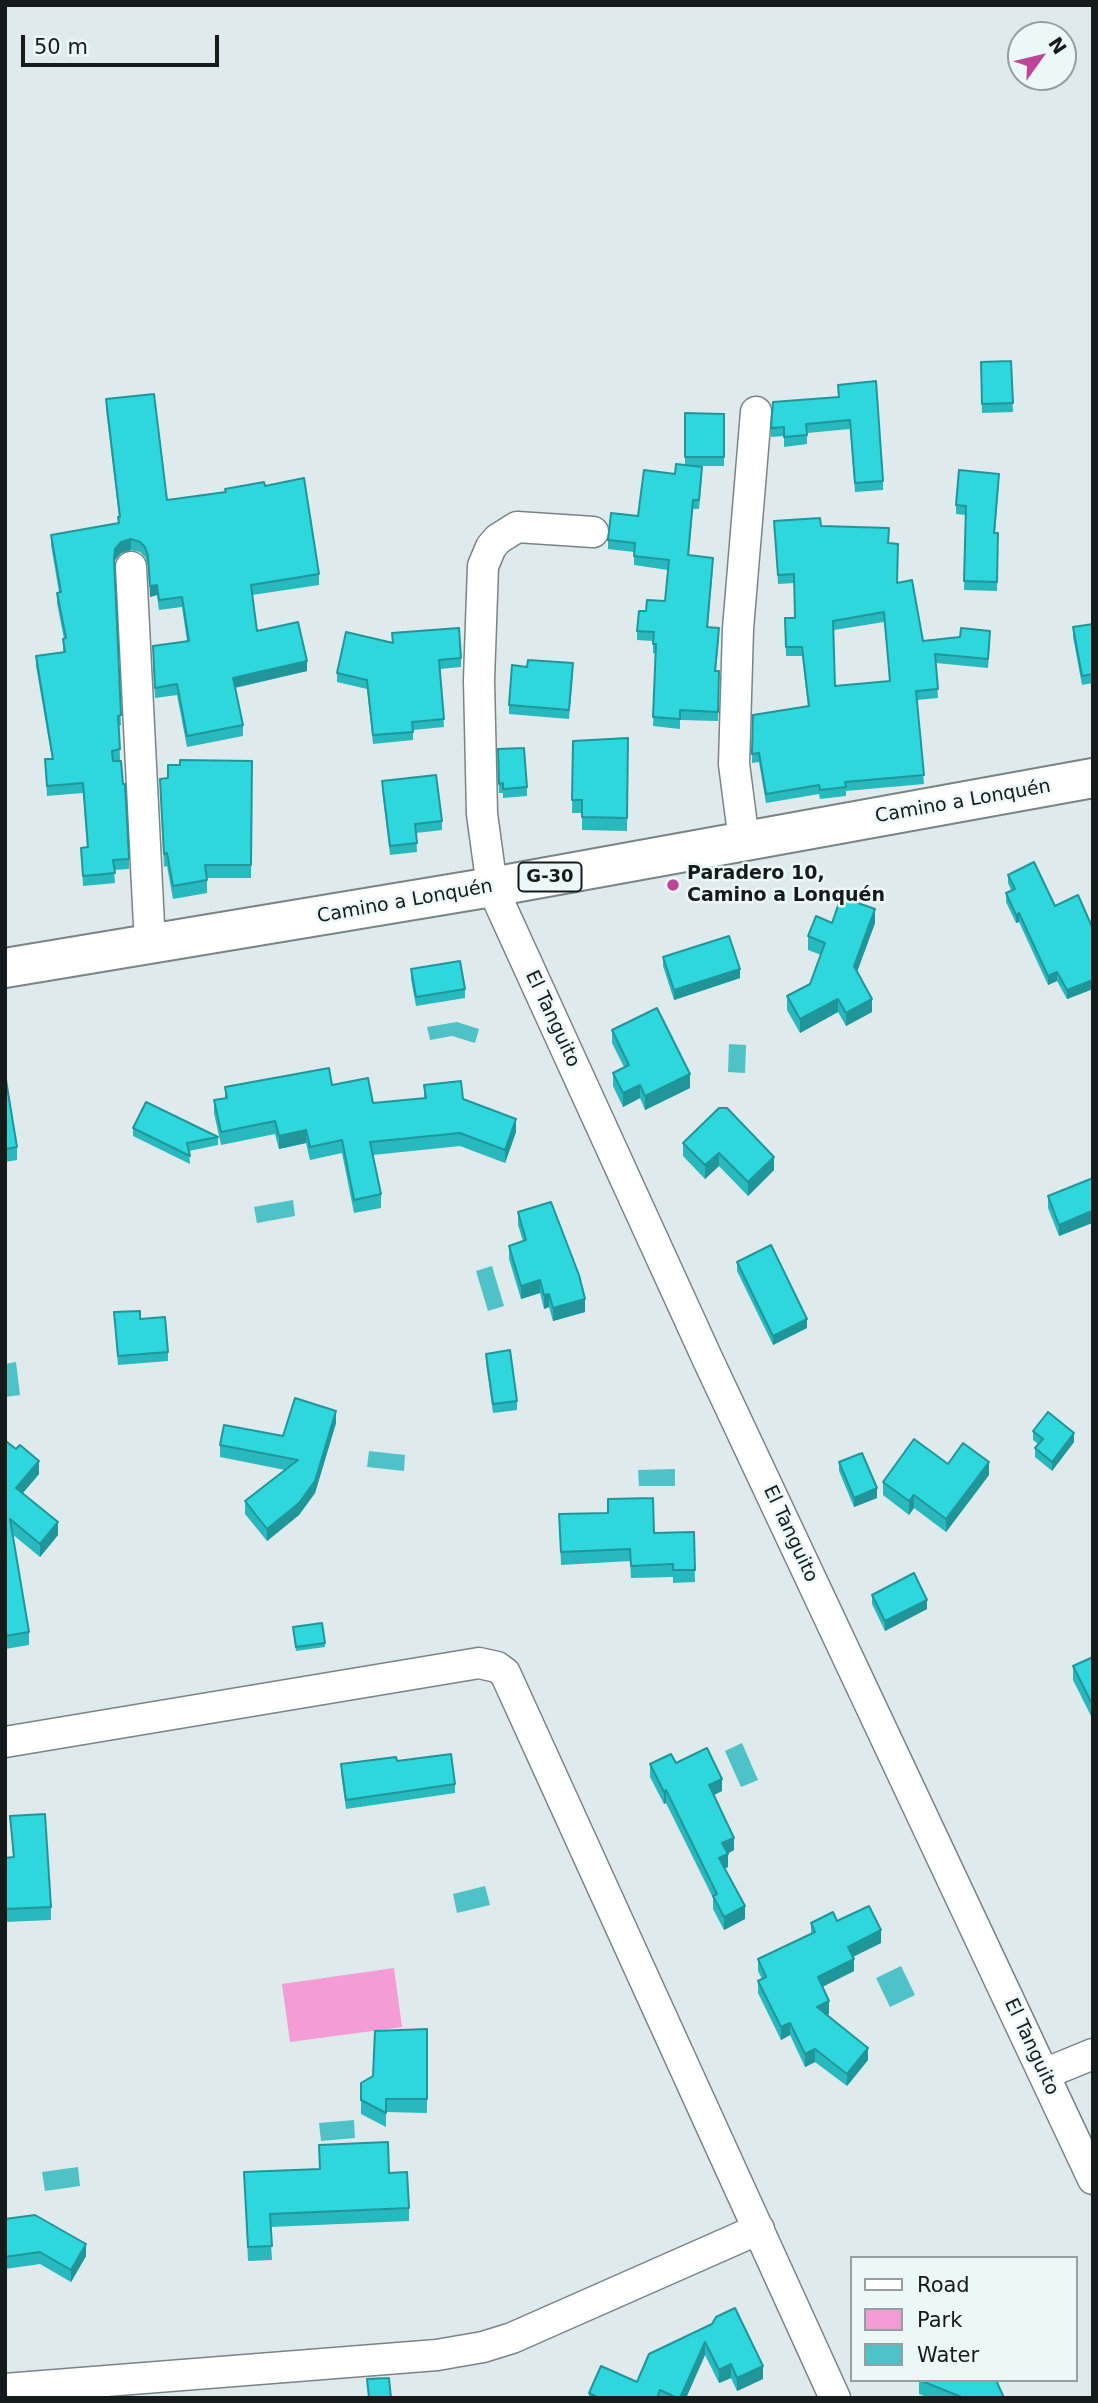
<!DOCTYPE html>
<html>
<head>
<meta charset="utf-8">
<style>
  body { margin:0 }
  #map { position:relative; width:1098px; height:2403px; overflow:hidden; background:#deeaeb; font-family:"DejaVu Sans",sans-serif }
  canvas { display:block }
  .frame { position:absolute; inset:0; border:7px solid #151a1a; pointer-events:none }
  .legend { position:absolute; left:850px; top:2256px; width:228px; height:126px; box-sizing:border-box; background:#ecf8f8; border:2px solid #969f9f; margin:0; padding:9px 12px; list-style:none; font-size:21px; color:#151a1a }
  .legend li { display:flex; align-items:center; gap:14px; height:35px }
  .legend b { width:35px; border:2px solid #969f9f }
  .north { position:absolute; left:1007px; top:21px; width:70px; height:70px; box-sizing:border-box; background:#ecf8f8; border:2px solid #969f9f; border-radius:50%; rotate:56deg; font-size:19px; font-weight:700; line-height:28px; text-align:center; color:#151a1a }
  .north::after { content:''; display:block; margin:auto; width:24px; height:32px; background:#bd459a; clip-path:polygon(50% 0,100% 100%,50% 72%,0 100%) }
  .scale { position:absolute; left:21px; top:35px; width:198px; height:32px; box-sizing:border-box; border:4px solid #151a1a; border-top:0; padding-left:9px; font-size:21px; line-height:24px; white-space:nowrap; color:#151a1a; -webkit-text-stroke:5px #ecf8f8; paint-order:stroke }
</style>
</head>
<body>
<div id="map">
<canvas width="1098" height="2403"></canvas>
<div class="frame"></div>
<ul class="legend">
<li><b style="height:9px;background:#fff"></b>Road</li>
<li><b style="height:19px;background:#f49cd5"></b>Park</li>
<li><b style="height:19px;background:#4ec2c6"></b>Water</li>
</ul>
<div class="north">N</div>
<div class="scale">50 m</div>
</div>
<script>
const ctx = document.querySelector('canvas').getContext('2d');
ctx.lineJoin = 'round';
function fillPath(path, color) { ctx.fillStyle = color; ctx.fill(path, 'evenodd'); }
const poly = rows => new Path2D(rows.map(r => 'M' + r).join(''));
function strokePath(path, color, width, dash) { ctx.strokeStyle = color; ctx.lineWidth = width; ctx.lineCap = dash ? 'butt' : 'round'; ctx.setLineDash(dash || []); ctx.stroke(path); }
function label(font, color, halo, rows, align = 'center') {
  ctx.font = font + ' "DejaVu Sans",sans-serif'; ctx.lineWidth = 5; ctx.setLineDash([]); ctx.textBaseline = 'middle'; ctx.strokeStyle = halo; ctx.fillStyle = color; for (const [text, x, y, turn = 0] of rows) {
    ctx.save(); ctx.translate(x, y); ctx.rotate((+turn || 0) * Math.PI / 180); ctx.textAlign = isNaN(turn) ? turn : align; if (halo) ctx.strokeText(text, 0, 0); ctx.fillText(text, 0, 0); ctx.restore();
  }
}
const green = poly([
  [394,1968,402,2027,290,2042,282,1984]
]);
const water = poly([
  [457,1022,479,1029,475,1043,452,1036,430,1040,427,1027],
  [729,1044,746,1045,745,1073,728,1072],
  [293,1200,295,1216,257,1223,254,1207],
  [492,1266,504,1306,488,1311,476,1271],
  [16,1362,20,1395,5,1397,5,1364],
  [369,1451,405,1455,404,1471,367,1467],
  [675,1469,675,1486,639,1486,638,1470],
  [742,1743,758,1780,741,1787,725,1751],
  [485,1886,490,1905,457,1913,453,1894],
  [901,1966,915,1995,890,2007,876,1978],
  [354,2120,355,2138,321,2141,319,2123],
  [78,2167,80,2186,45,2191,42,2172]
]);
const minor = poly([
  [593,532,517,527,498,539,491,547,483,566,479,680,482,814,492,887,708,1360,1093,2179],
  [131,567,150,945],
  [744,841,734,764,738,629,756,412],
  [5,1742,479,1663,497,1667,505,1673,835,2398],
  [1044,2074,1093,2054],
  [5,2389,437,2355,483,2347,512,2338,759,2229]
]);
const primary = poly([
  [5,968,492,887,1093,778]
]);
const wall = poly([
  [1011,361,1013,412,982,413,981,362],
  [838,385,883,481,883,490,855,492,850,429,807,433,807,444,784,447,784,436,771,437,771,428,838,397],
  [106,399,167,500,265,486,319,574,319,585,252,595,257,631,307,671,235,688,243,725,243,736,187,747,177,695,155,698,153,657,187,641,182,607,159,610,157,595,150,597,148,566,145,557,140,552,131,550,121,553,115,560,114,566,121,725,119,726,120,760,113,761,129,859,129,869,114,870,115,883,83,886,81,848,87,847,83,793,47,796,45,759,52,759,36,666,36,656,63,652,63,639,64,639,57,603,57,593,59,592,51,545,51,535,118,524,119,517,106,409],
  [685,413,724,414,724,466,699,466,702,476,699,509,693,509,689,555,713,567,708,627,719,638,716,671,719,671,718,721,680,720,680,729,653,726,656,654,653,653,653,641,637,640,637,631,646,611,665,601,668,570,634,565,634,552,608,549,608,540,638,516,675,474,685,465],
  [999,483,995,533,998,533,997,591,964,590,966,515,956,514,956,505],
  [774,521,821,526,889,543,897,583,923,641,990,640,988,668,936,663,938,698,917,700,924,784,846,791,846,796,820,799,819,794,766,803,759,762,752,763,752,760,753,715,808,706,802,656,786,656,785,618,795,618,794,583,778,584],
  [884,622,890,681,835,686,834,630],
  [1093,624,1093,683,1082,685,1073,637,1073,627],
  [392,633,461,658,461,667,440,669,444,727,413,730,413,740,373,744,367,689,337,682,337,673,392,643],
  [573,673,569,719,509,714,509,705],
  [628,738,627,831,582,830,582,813,572,813,573,741],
  [498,749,527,787,527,796,503,798,503,793,499,793],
  [252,761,251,878,207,878,207,893,173,899,167,866,164,867,160,779,168,778],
  [382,781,442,821,442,830,416,833,417,852,390,855,382,790],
  [1008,875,1055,906,1093,929,1093,989,1067,999,1057,981,1048,985,1019,922,1016,923,1006,902,1006,893,1011,890,1008,883],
  [832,923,875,923,857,972,872,1012,846,1026,838,1012,800,1033,787,1010,787,996,810,984,821,955,808,950,808,936],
  [663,957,740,978,674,1000,663,966],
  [411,969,465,989,465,998,416,1006,411,979],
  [612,1030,690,1088,645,1110,640,1098,623,1107,613,1086,613,1073,624,1067,612,1043],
  [5,1074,17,1147,17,1160,5,1162],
  [332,1085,373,1103,424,1098,424,1085,463,1099,516,1132,505,1163,460,1146,373,1155,381,1194,381,1208,354,1213,342,1153,310,1160,306,1143,279,1149,275,1134,221,1145,214,1113,214,1100,225,1098,225,1087],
  [727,1108,774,1170,748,1196,719,1166,705,1179,683,1156,683,1143],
  [133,1128,218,1137,218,1145,189,1151,190,1164,133,1136],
  [1093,1178,1093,1226,1092,1223,1059,1236,1048,1208,1048,1196],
  [518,1212,585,1312,553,1321,549,1307,544,1309,540,1293,521,1299,509,1259,509,1246,523,1241,518,1225],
  [737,1262,807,1328,773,1345,737,1271],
  [114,1312,140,1319,168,1352,168,1361,118,1365],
  [486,1354,517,1401,517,1410,493,1413,486,1363],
  [336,1423,315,1493,299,1515,267,1541,245,1514,245,1501,285,1470,220,1457,220,1445,283,1436],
  [1033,1431,1074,1442,1052,1471,1035,1457,1035,1448,1038,1444,1033,1440],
  [5,1444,39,1474,23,1493,58,1535,40,1557,12,1534,29,1632,29,1645,5,1649],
  [839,1462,877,1498,854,1507,839,1471],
  [948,1464,989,1475,946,1532,914,1508,909,1515,883,1495,883,1482],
  [559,1514,654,1533,694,1532,695,1582,673,1583,673,1577,631,1578,630,1561,561,1565],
  [872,1595,927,1609,885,1631,872,1604],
  [293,1627,325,1643,325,1647,296,1651],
  [1093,1657,1093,1720,1073,1680,1073,1666],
  [397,1761,455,1784,455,1793,346,1809,341,1773,341,1764],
  [676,1763,722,1791,714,1795,734,1850,727,1854,728,1867,725,1868,745,1919,724,1930,713,1909,713,1898,666,1803,664,1804,650,1777,650,1764],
  [10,1816,51,1907,51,1920,5,1922,5,1858,13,1857],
  [837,1921,881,1943,853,1957,854,1971,822,1987,829,2014,826,2015,868,2060,847,2086,815,2062,805,2067,790,2035,781,2040,758,1993,758,1981,762,1979,758,1971,758,1959,811,1934,811,1923],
  [427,2029,427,2113,386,2112,386,2127,361,2114,361,2083,373,2076],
  [319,2145,389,2173,409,2208,409,2221,270,2227,272,2260,248,2261,244,2172,319,2169],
  [5,2219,86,2256,71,2282,40,2264,5,2269],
  [712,2324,763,2379,737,2391,731,2378,719,2383,705,2355,686,2398,589,2398,589,2393,637,2382],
  [919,2380,998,2385,1004,2398,929,2398,919,2394]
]);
const shadedWall = poly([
  [131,539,131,550,121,553,115,560,114,568,114,558,115,549,121,542],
  [157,585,157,595,150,597,150,586],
  [307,661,307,671,233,688,233,678],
  [875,909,875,923,854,980,854,966],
  [1019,913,1019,922,1016,923,1016,915],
  [740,969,740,978,674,1000,674,990],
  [1057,972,1057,981,1048,985,1048,976],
  [1093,980,1093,989,1067,999,1067,990],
  [838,999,838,1012,800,1033,800,1019],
  [872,999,872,1012,846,1026,846,1013],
  [690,1074,690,1088,645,1110,645,1096],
  [640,1085,640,1098,623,1107,623,1093],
  [516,1119,516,1132,505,1163,505,1150],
  [306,1130,306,1143,279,1149,279,1136],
  [719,1153,719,1166,705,1179,705,1165],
  [774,1157,774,1170,748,1196,748,1182],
  [1092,1211,1092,1223,1059,1236,1059,1225],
  [540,1280,540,1293,521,1299,521,1286],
  [549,1294,549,1307,544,1309,544,1295],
  [585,1299,585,1312,553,1321,553,1308],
  [807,1319,807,1328,773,1345,773,1336],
  [336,1411,336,1423,315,1493,299,1515,267,1541,267,1529],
  [1074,1433,1074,1442,1052,1471,1052,1462],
  [39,1461,39,1474,16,1501,16,1488],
  [989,1462,989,1475,946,1532,946,1519],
  [877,1488,877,1498,854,1507,854,1498],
  [914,1495,914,1508,909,1515,909,1501],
  [58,1522,58,1535,40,1557,40,1544],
  [927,1600,927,1609,885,1631,885,1621],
  [722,1779,722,1791,709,1797,709,1785],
  [666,1790,666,1803,664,1804,664,1792],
  [734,1838,734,1850,722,1856,722,1843],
  [728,1854,728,1867,719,1871,719,1858],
  [745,1906,745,1919,724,1930,724,1917],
  [881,1930,881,1943,848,1959,848,1947],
  [854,1959,854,1971,818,1989,818,1977],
  [829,2001,829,2014,817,2020,817,2007],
  [790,2023,790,2035,781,2040,781,2027],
  [868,2048,868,2060,847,2086,847,2074],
  [815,2049,815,2062,805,2067,805,2054],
  [86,2244,86,2256,71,2282,71,2270],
  [705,2342,705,2355,686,2398,680,2398],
  [731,2364,731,2378,719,2383,719,2370],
  [763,2366,763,2379,737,2391,737,2378]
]);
const building = poly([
  [1011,361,1013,403,982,404,981,362,1011,361],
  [876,381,883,481,855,483,850,420,806,424,807,435,784,437,784,427,771,428,773,402,839,397,838,385,876,381],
  [154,394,167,500,226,492,225,489,264,482,265,486,304,478,319,574,251,585,257,631,298,622,307,661,233,678,243,725,187,736,177,684,155,688,153,646,189,641,182,597,159,600,157,585,150,586,148,556,145,547,140,542,131,539,121,542,115,549,114,558,121,715,118,716,120,749,112,751,113,761,121,761,123,784,125,784,129,859,113,860,115,873,83,876,81,848,88,847,83,783,47,786,45,759,53,759,36,656,65,652,63,639,66,638,57,593,61,592,51,535,119,523,118,517,120,517,106,399,154,394],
  [685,413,724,414,724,457,685,457,685,413],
  [676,464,702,467,699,500,693,500,688,555,713,558,707,627,719,628,715,671,719,671,718,712,680,710,680,719,653,717,656,644,653,644,654,632,637,631,639,611,646,611,647,600,665,601,669,560,634,556,635,543,608,540,611,513,638,516,644,470,675,474,676,464],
  [959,470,999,474,994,533,998,533,997,582,964,581,966,506,956,505,959,470],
  [820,518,821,526,889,528,888,543,898,544,897,583,912,580,923,641,960,637,961,628,990,631,988,659,935,654,938,689,916,691,924,775,845,782,846,787,820,790,819,785,766,794,759,753,752,754,752,751,753,715,809,706,802,647,786,647,785,618,795,618,794,574,778,575,774,521,820,518],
  [884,612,890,681,835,686,833,621,884,612],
  [1093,624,1093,674,1082,676,1073,627,1093,624],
  [459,628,461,658,439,660,444,719,412,722,413,732,373,735,367,680,337,673,346,632,393,643,392,633,459,628],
  [528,660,573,663,569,710,509,705,512,665,527,667,528,660],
  [628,738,627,818,582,817,582,800,572,800,573,741,628,738],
  [524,748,527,787,503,789,503,783,499,784,498,749,524,748],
  [180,760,252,761,251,865,205,865,207,880,173,886,167,853,164,854,160,779,168,778,168,765,180,765,180,760],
  [436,775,442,821,415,824,417,843,390,846,382,781,436,775],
  [1034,862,1055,906,1078,895,1093,929,1093,980,1067,990,1057,972,1048,976,1019,913,1016,915,1006,893,1015,889,1008,875,1034,862],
  [841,897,875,909,854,966,872,999,846,1013,838,999,800,1019,787,996,810,984,825,943,808,936,816,916,832,923,841,897],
  [729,936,740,969,674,990,663,957,729,936],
  [460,961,465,989,416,997,411,969,460,961],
  [657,1008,690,1074,645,1096,640,1085,623,1093,613,1073,629,1065,612,1030,657,1008],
  [329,1068,332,1085,368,1078,373,1103,426,1098,424,1085,461,1081,463,1099,516,1119,505,1150,460,1133,370,1142,381,1194,354,1200,342,1140,310,1147,306,1130,279,1136,275,1121,221,1132,214,1100,227,1098,225,1087,329,1068],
  [5,1074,17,1147,5,1149,5,1074],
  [146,1102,218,1137,187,1143,190,1156,133,1128,146,1102],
  [719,1108,727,1108,774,1157,748,1182,719,1153,705,1165,683,1143,719,1108],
  [1093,1178,1093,1214,1092,1211,1059,1225,1048,1196,1093,1178],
  [551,1202,579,1275,585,1299,553,1308,549,1294,544,1295,540,1280,521,1286,509,1246,526,1240,518,1212,551,1202],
  [771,1245,807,1319,773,1336,737,1262,771,1245],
  [140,1311,140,1319,165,1317,168,1352,118,1356,114,1312,140,1311],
  [510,1350,517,1401,493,1404,486,1354,510,1350],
  [295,1398,336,1411,315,1481,299,1503,267,1529,245,1501,298,1460,220,1445,224,1425,283,1436,295,1398],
  [1048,1412,1074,1433,1052,1462,1035,1448,1043,1439,1033,1431,1048,1412],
  [914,1439,948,1464,963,1443,989,1462,946,1519,914,1495,909,1501,883,1482,914,1439],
  [7,1442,16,1449,20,1445,39,1461,16,1488,58,1522,40,1544,10,1519,29,1632,5,1636,5,1444,7,1442],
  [862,1453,877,1488,854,1498,839,1462,862,1453],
  [653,1498,654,1533,694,1532,695,1570,673,1570,673,1564,631,1566,630,1549,561,1552,559,1514,608,1513,608,1499,653,1498],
  [914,1573,927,1600,885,1621,872,1595,914,1573],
  [322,1623,325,1643,296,1647,293,1627,322,1623],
  [1093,1657,1093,1706,1073,1666,1093,1657],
  [707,1748,722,1779,709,1785,734,1838,722,1843,728,1854,719,1858,745,1906,724,1917,713,1896,717,1894,666,1790,664,1792,650,1764,671,1754,676,1763,707,1748],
  [451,1754,455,1784,346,1800,341,1764,396,1757,397,1761,451,1754],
  [45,1814,51,1907,5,1909,5,1858,14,1857,10,1816,45,1814],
  [869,1906,881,1930,848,1947,854,1959,818,1977,829,2001,817,2007,868,2048,847,2074,815,2049,805,2054,790,2023,781,2027,758,1981,766,1977,758,1959,815,1932,811,1923,833,1912,837,1921,869,1906],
  [427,2029,427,2099,386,2099,386,2113,361,2100,361,2083,373,2076,375,2031,427,2029],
  [388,2142,389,2173,407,2172,409,2208,270,2214,272,2246,248,2247,244,2172,320,2169,319,2145,388,2142],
  [35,2215,86,2244,71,2270,40,2252,5,2257,5,2219,35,2215],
  [735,2308,763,2366,737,2378,731,2364,719,2370,705,2342,680,2398,677,2398,660,2390,657,2398,599,2398,589,2393,601,2366,637,2382,649,2354,712,2324,716,2317,735,2308],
  [389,2378,391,2398,369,2398,367,2379,389,2378],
  [919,2380,996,2380,1004,2398,964,2398,919,2380]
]);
const markers = [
  [673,885,7,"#bd459a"]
];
const shields = [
  [550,877,63]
];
const shieldNames = [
  ["G-30",550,877]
];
const streetNames = [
  ["Camino a Lonquén",963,802,-10],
  ["Camino a Lonquén",405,902,-10],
  ["El Tanguito",552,1019,65],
  ["El Tanguito",790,1534,65],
  ["El Tanguito",1031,2047,65]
];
const poiNames = [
  ["Paradero 10,",687,874],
  ["Camino a Lonquén",687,896]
];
fillPath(green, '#f49cd5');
fillPath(water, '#4ec2c6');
strokePath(minor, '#798484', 33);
strokePath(primary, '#798484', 42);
strokePath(minor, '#fff', 30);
strokePath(primary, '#fff', 38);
fillPath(wall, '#27b9bd');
fillPath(shadedWall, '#20969a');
fillPath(building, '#2dd7dc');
strokePath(building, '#20969a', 2);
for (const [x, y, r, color] of markers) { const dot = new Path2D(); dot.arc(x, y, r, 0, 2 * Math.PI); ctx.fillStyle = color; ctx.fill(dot); strokePath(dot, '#ecf8f8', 2.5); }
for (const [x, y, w] of shields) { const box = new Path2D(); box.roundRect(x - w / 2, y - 14.5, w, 29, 5); ctx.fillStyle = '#ecf8f8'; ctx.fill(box); strokePath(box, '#151a1a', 2); }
label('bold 18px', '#151a1a', null, shieldNames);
label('19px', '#151a1a', '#ecf8f8', streetNames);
label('bold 19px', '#151a1a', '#ecf8f8', poiNames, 'left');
</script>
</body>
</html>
